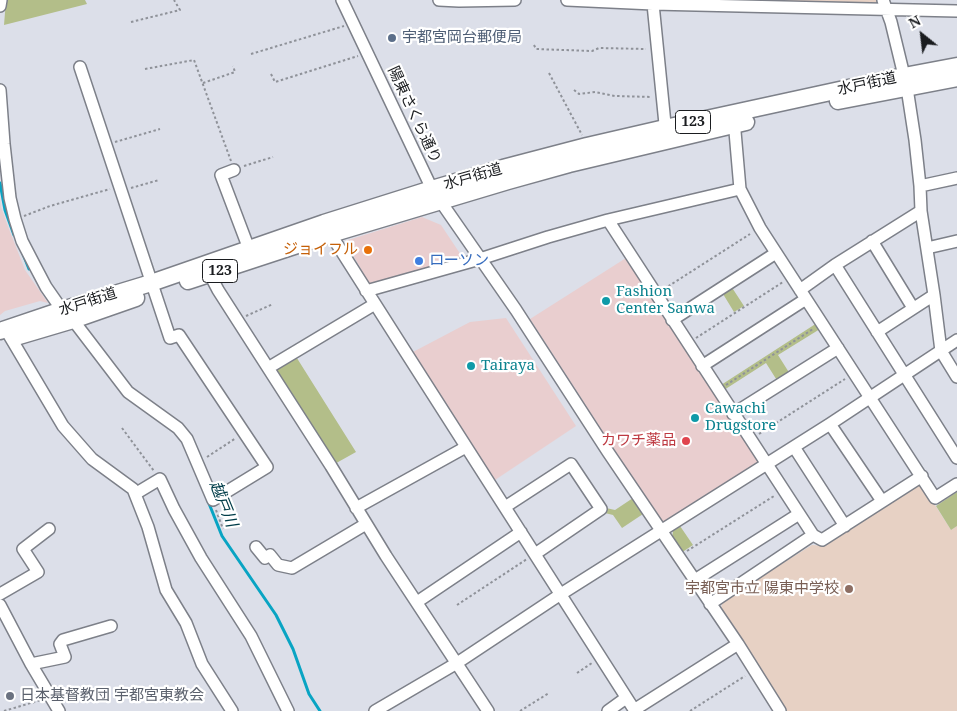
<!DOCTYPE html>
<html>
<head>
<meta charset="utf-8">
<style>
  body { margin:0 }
  #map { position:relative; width:957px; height:711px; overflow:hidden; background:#dcdfe9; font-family:"Noto Serif",serif }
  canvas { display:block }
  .north { position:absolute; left:897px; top:10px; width:50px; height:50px; -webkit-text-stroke:4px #fff; paint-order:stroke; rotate:331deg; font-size:14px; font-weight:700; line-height:20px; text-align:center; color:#1a1c1f }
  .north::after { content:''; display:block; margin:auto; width:18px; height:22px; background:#1a1c1f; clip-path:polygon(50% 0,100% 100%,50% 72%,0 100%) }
</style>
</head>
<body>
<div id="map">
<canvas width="957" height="711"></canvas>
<div class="north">N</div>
</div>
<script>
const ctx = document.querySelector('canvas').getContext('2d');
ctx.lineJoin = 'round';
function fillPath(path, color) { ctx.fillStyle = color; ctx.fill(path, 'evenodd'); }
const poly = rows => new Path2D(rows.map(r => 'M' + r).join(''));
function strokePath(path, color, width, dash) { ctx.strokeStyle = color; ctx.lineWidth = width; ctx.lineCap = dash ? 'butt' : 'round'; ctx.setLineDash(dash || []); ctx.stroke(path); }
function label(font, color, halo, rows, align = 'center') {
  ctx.font = font + ' "Noto Serif","Noto Sans JP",serif'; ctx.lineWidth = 4.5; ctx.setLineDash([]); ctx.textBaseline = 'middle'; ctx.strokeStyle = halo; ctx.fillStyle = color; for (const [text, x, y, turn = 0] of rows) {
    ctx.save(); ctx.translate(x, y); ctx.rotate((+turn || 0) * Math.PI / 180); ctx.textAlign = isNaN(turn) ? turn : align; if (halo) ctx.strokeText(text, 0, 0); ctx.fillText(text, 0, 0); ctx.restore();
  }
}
const commercial = poly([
  [0,198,1,207,7,224,25,270,48,303,40,301,5,311,0,315],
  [422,217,441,225,463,258,372,287,370,285,345,241],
  [626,258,761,462,663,525,530,319],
  [506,318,576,426,492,482,411,353,470,322]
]);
const education = poly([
  [644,0,881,0,880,6],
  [918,484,922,485,951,530,957,526,957,711,787,711,721,608,723,600,812,545,823,546]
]);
const green = poly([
  [6,0,85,0,87,4,4,25],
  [729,283,744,306,734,312,720,289],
  [817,323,820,329,778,355,790,374,778,382,766,363,724,390,721,385],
  [295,355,356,452,331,466,273,369],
  [957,492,957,526,951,530,936,506],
  [633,498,643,514,622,528,613,515,605,513,606,508,615,510],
  [680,526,693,545,681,553,672,538,673,531]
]);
const stream = poly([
  [0,183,5,210,14,235],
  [23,254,29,269],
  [208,501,222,536,276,615,293,649,309,694,320,711]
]);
const path = poly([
  [131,22,180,10,174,0],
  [534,45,536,49,592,51,599,48,646,49],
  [251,54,344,26],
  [145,69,194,60,231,161],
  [549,73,582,135],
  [271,74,275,82,358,56],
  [203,83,235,72,233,66],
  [574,90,579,94,595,92,615,96,652,97],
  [115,142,160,129],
  [244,166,273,157],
  [131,188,159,180],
  [24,216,50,206,110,189],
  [664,289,750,234],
  [246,316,273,304],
  [696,338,783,282],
  [726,385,813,329],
  [122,428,154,471],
  [759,434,845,379],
  [207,457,236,438],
  [216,510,223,529],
  [687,551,774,496],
  [457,605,527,559],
  [577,673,592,663],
  [4,711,41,700],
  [520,711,549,693],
  [690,711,745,676]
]);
const minor = poly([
  [342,0,432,189,516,310,608,452,738,644,780,711],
  [439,0,459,1,515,0],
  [567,0,653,4,957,11],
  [883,0,891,22,907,88,915,140,920,186,957,178],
  [653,4,666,134],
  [0,6,1,0],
  [0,90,4,144,10,198,15,219,22,241,36,268,46,287,62,310,73,320,128,392,178,428,187,439,213,500,267,467,179,335,170,338,80,67],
  [234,170,221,175,249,249],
  [920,186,921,211,934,295,941,351,957,377],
  [740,189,760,228,935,498,957,484],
  [608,220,813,535,710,604],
  [328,230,405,351,635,711],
  [872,241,913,308],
  [927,248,957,241],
  [835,265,957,458],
  [206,267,218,290,331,466,386,556,488,711],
  [800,290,835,265,921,211],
  [366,291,480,259,548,237,608,220,740,189,734,120],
  [672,320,776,253],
  [6,330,63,426,92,459,133,489,148,527,166,590,186,623,202,664,232,711],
  [877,332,934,295],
  [702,366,806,299],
  [268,368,375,304],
  [733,414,838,348],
  [830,424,882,501],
  [794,447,845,526],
  [135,494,160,479,174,509,201,558,251,636,288,711],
  [505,507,571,464,601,509,535,554],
  [356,508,466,447],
  [813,535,822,540,922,476],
  [256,547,265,558,270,555,278,565,292,568,366,524],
  [695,580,799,514],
  [0,594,38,572,23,549,49,529],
  [417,602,521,532],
  [0,605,31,664,59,711],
  [31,664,65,657,60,644,63,640,111,626],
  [634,710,738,644],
  [375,711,457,663,561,594,830,424,957,340],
  [608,711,626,698]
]);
const highway = poly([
  [838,101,957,78],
  [188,281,331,234,508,181,569,164,746,122],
  [0,331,62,310,151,283,324,223,432,189,503,168,587,146,665,128,904,76,957,66],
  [19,336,73,320,136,298]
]);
const markers = [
  [392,38,5,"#5c6f8a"],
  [368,250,5,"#e8710a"],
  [419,261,5,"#3f7fe0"],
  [606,301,5,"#0f9aa8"],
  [471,366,5,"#0f9aa8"],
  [695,418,5,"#0f9aa8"],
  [686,441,5,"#e0444e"],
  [849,589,5,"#8d6e63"],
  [10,696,5,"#6b7280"]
];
const shields = [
  [693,122,35],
  [220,271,35]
];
const shieldNames = [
  ["123",693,122],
  ["123",220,271]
];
const serviceNames = [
  ["宇都宮岡台郵便局",402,38]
];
const streetNames = [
  ["水戸街道",867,84,-12],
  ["陽東さくら通り",414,115,65],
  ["水戸街道",473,177,-16],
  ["水戸街道",88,302,-18]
];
const foodNames = [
  ["ジョイフル",358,250]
];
const shopNames = [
  ["ローソン",429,261]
];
const cultureNames = [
  ["Fashion",616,292],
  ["Center Sanwa",616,309],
  ["Tairaya",481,366],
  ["Cawachi",705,409],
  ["Drugstore",705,426]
];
const healthNames = [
  ["カワチ薬品",676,441]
];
const educationNames = [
  ["宇都宮市立 陽東中学校",839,589]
];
const worshipNames = [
  ["日本基督教団 宇都宮東教会",20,696]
];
const waterNames = [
  ["越戸川",223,504,68]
];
fillPath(commercial, '#e9cecf');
fillPath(education, '#e7d1c4');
fillPath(green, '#b3be89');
strokePath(stream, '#09a4c3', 3);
strokePath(minor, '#7d8089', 14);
strokePath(highway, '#7d8089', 19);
strokePath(path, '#8f9299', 2, [2.5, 2.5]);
strokePath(minor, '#fff', 11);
strokePath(highway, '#fff', 16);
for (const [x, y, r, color] of markers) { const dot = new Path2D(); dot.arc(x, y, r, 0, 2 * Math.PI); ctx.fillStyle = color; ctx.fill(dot); strokePath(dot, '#fff', 2); }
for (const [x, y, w] of shields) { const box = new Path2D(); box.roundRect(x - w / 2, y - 11.5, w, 23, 4); ctx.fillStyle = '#fff'; ctx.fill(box); strokePath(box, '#1a1c1f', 1); }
label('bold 14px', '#1a1c1f', null, shieldNames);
label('15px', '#4e5e75', '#fff', serviceNames, 'left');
label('15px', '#1a1c1f', '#fff', streetNames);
label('15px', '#c56008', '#fff', foodNames, 'right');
label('15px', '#366cbe', '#fff', shopNames, 'left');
label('15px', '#0d838f', '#fff', cultureNames, 'left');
label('15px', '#be3a42', '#fff', healthNames, 'right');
label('15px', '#785e54', '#fff', educationNames, 'right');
label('15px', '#5b616d', '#fff', worshipNames, 'left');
label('italic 16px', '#013d4a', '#fff', waterNames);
</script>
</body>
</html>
